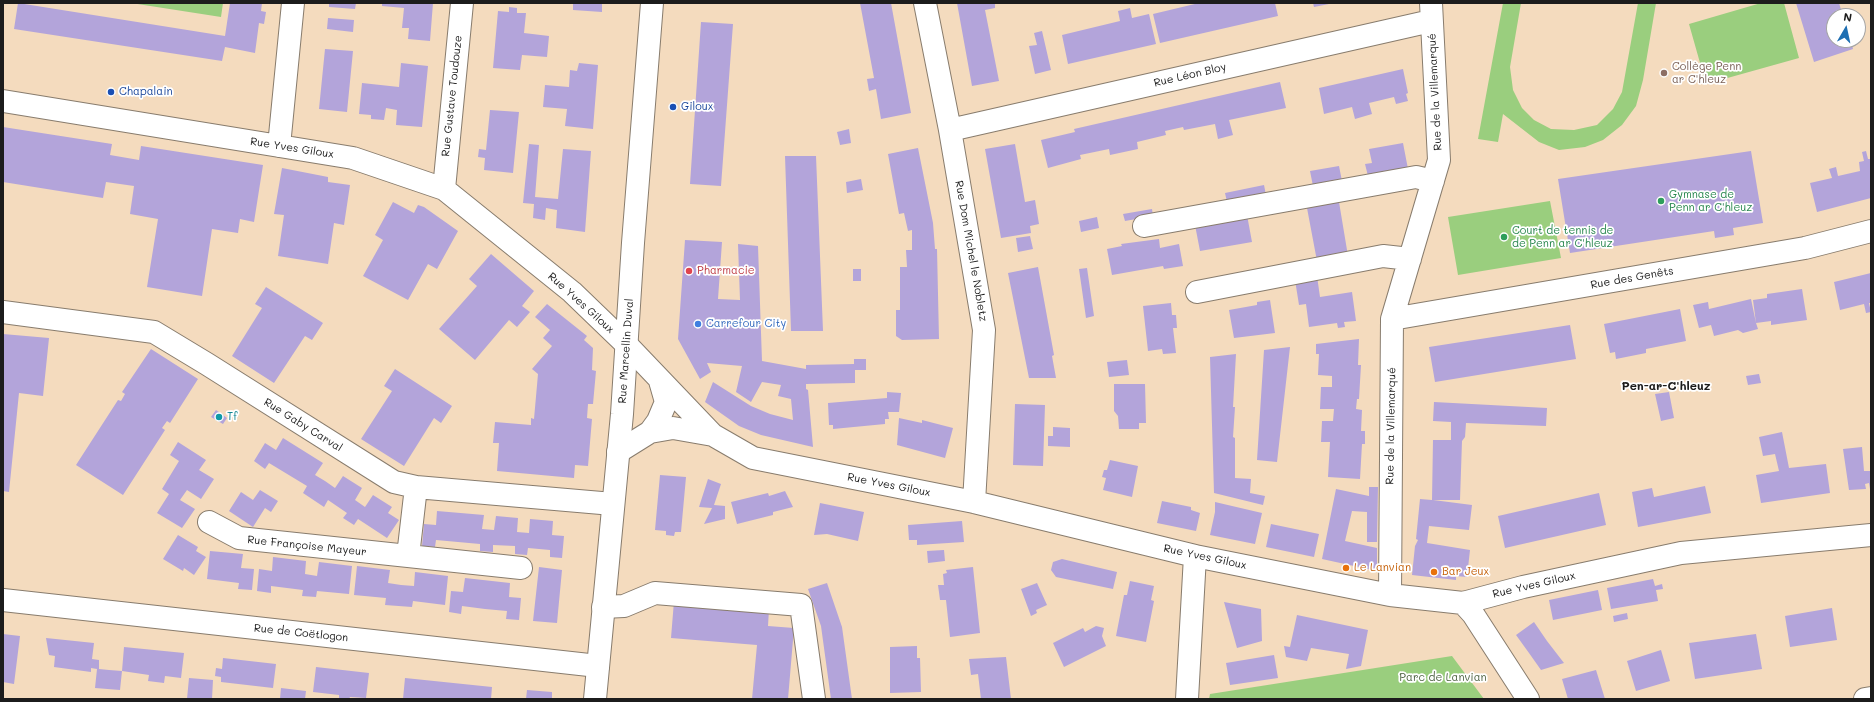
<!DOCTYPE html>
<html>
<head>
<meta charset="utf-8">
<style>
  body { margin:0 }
  #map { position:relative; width:1874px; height:702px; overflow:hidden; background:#f4dbbe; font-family:Mali,sans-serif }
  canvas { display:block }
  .frame { position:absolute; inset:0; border:4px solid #1c1c1c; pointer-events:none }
  .north { position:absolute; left:1826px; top:8px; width:40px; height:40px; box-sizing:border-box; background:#fff; border:1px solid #a4a4a4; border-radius:50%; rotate:9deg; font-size:11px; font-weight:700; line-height:16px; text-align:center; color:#1c1c1c }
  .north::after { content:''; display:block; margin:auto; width:14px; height:18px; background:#1f6fb2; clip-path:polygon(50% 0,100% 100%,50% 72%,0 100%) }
</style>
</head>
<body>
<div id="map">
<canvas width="1874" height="702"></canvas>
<div class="frame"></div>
<div class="north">N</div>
</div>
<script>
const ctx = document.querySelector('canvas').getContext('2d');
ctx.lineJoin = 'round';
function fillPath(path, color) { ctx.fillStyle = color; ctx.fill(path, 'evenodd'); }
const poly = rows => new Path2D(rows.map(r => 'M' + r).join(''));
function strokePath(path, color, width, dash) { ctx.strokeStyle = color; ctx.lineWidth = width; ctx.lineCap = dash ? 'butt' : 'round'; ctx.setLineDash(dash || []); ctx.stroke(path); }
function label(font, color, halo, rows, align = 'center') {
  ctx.font = font + ' Mali,sans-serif'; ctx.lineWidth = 3.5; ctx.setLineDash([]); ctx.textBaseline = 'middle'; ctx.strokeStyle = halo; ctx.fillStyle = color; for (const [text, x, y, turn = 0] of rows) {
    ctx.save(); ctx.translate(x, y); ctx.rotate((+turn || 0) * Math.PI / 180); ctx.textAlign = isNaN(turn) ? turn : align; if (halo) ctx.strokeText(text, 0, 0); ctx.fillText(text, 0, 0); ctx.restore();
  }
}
const green = poly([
  [131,3,223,3,221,17],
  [1503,3,1521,3,1510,67,1513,90,1522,108,1534,120,1551,129,1574,130,1597,125,1613,109,1622,92,1638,3,1656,3,1643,80,1636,106,1622,125,1603,140,1585,147,1559,150,1539,142,1503,114,1498,142,1478,139],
  [1761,3,1784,3,1799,58,1706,84,1689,24],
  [1550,201,1561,258,1458,275,1448,217],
  [1452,656,1484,699,1209,699,1210,694]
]);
const building = poly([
  [18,3,225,36,230,3,262,3,261,11,266,12,264,24,259,23,255,53,225,47,222,61,14,29],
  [329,3,356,3,355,9,329,7],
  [382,3,433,3,430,41,408,39,409,28,402,28,404,8,382,6],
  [573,3,602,3,602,12,573,10],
  [860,3,891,3,911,113,881,119,876,89,869,91,867,79,874,78],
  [957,3,995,3,995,8,985,10,999,81,972,86],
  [1199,3,1275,3,1278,16,1160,43,1153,14],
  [1313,3,1329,3,1329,4,1314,7],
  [1796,3,1839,3,1843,16,1834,16,1834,40,1851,40,1853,49,1814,62],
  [509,7,517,8,517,13,526,13,524,33,549,36,547,57,522,55,520,70,493,68,498,11,509,12],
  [1130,8,1132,18,1149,14,1156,44,1068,64,1062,35,1120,21,1118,11],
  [328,18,354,20,353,32,327,29],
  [701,22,733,24,721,186,690,184],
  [1042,31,1051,70,1035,74,1029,46,1037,45,1034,33],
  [325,49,353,51,347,112,319,109],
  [401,63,428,66,422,127,396,125,397,110,386,108,384,120,371,119,371,115,359,114,362,83,399,87],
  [579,63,598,65,593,129,565,126,567,109,543,107,545,85,569,87,570,70,577,71],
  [1403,69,1408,93,1406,94,1408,101,1396,104,1394,97,1369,103,1372,114,1355,119,1352,107,1324,114,1319,88],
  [1280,82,1286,108,1229,120,1233,135,1218,139,1215,124,1184,130,1183,127,1165,131,1166,135,1137,142,1138,149,1110,155,1109,149,1080,155,1081,159,1048,168,1041,140,1075,132,1074,129],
  [490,110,519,112,513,173,484,170,485,158,478,157,479,149,486,150],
  [3,127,112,144,110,155,139,160,141,146,263,165,254,222,240,219,238,233,212,229,202,296,147,287,158,219,130,214,134,186,106,182,103,198,3,182],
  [849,129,851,143,840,145,837,132],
  [1403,143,1408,169,1368,176,1365,164,1372,163,1369,149],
  [529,144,539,145,535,197,558,199,563,149,591,151,585,232,556,228,557,210,546,208,545,220,533,218,534,204,523,203],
  [1015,144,1025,202,1035,200,1039,224,1030,226,1031,233,1001,238,985,149],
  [918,148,933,223,935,249,937,249,939,339,902,340,896,336,896,310,900,310,900,267,907,267,906,250,912,250,912,230,908,231,904,213,899,214,888,154],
  [1751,151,1763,223,1733,228,1734,235,1715,238,1714,231,1570,253,1558,179],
  [1866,151,1868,159,1871,159,1871,198,1817,212,1810,183,1832,178,1829,169,1836,167,1838,176,1860,171,1859,162,1864,161,1862,152],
  [785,156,816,156,823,331,791,331],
  [1339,166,1342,181,1313,186,1310,171],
  [282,168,328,177,328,182,350,185,344,225,334,223,328,264,278,256,284,215,274,214],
  [861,179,863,190,847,193,846,182],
  [1264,185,1266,195,1227,202,1225,193],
  [393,202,414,213,418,205,424,207,458,231,437,269,428,264,408,300,363,276,383,240,375,235],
  [1339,202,1348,256,1317,261,1307,208],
  [1152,209,1153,216,1125,221,1123,214],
  [1247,215,1252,242,1200,251,1195,225],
  [1097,217,1099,228,1081,232,1079,221],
  [1030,236,1033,249,1018,252,1016,238],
  [1159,239,1160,248,1179,244,1183,266,1164,269,1163,266,1112,275,1107,249,1122,246,1121,244],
  [685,240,722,242,718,299,740,300,738,244,758,246,762,361,806,369,806,365,854,364,854,359,866,359,866,370,855,370,855,383,806,384,806,389,808,390,813,447,761,435,739,426,705,402,713,382,751,406,770,414,793,420,791,399,778,396,781,385,762,382,751,402,736,392,742,366,707,363,711,372,700,379,678,339],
  [491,254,534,291,522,306,530,312,517,327,509,320,475,360,439,329,477,286,469,279],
  [1038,267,1054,355,1052,356,1056,378,1029,378,1008,273],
  [1087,268,1094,316,1086,318,1079,269],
  [853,269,861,269,861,281,853,281],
  [1871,273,1871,303,1869,303,1871,312,1866,313,1864,304,1840,310,1834,282],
  [1317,276,1320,297,1352,292,1356,321,1344,322,1345,327,1338,328,1337,323,1309,327,1306,304,1299,305,1295,280],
  [266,287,323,323,312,340,305,336,274,383,232,356,262,308,255,304],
  [1802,289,1807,320,1771,325,1771,321,1756,323,1758,329,1743,333,1738,330,1714,336,1711,325,1699,328,1693,305,1708,302,1709,309,1751,299,1756,323,1753,300,1767,298,1767,294],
  [1270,300,1275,333,1234,338,1229,310,1257,305,1257,302],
  [1171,303,1172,315,1176,315,1177,328,1173,328,1176,353,1163,354,1162,349,1148,351,1143,306],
  [547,304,587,336,584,340,593,348,592,370,596,371,593,404,588,404,587,418,592,419,588,466,575,465,574,478,497,471,499,443,493,443,495,422,531,425,531,418,534,419,538,374,532,369,552,346,543,338,550,330,535,317],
  [1680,309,1686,341,1646,349,1646,353,1616,359,1615,352,1610,353,1604,324],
  [1570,325,1576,359,1435,382,1429,347],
  [3,334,49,338,43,396,19,393,9,492,3,491],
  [1359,339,1358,365,1361,365,1359,399,1357,399,1356,409,1362,410,1361,431,1365,431,1365,444,1362,444,1360,479,1328,477,1330,442,1321,442,1322,421,1333,421,1334,409,1320,409,1321,387,1332,387,1332,376,1318,375,1319,354,1316,354,1316,344],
  [1290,347,1277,462,1257,460,1264,350],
  [151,349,198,379,170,423,167,421,162,428,165,430,123,495,76,465,118,400,121,401,125,394,122,392],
  [1236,354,1233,407,1235,407,1233,437,1235,438,1235,478,1251,479,1250,493,1265,496,1263,505,1214,493,1210,357],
  [1127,360,1129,375,1109,377,1107,362],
  [395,369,452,406,441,423,434,418,404,466,361,439,392,391,384,386],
  [1759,374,1761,383,1748,385,1746,376],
  [1114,384,1145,384,1146,423,1139,423,1139,429,1119,429,1118,416,1114,411],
  [887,392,901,393,899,412,888,412,889,419,885,419,885,424,833,429,833,425,829,425,828,403,887,398],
  [1669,392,1674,418,1661,421,1655,394],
  [1434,402,1547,408,1546,426,1466,423,1465,437,1462,441,1460,500,1433,500,1472,505,1469,530,1429,526,1427,543,1470,550,1467,577,1456,576,1456,580,1412,575,1415,546,1418,540,1416,539,1420,499,1432,500,1433,440,1451,440,1451,422,1433,421],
  [1015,404,1045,405,1043,466,1013,465],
  [216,410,227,418,223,424,211,417],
  [899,418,922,423,922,420,953,428,945,458,897,445],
  [1053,427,1070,428,1070,447,1048,446,1048,436,1053,436],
  [1782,432,1789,468,1826,464,1830,493,1761,503,1756,475,1779,471,1775,454,1763,456,1759,437],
  [283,438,323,463,315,475,325,481,335,488,343,476,362,488,355,500,365,507,373,495,392,507,388,513,399,520,387,538,358,519,354,525,343,518,347,513,328,500,324,507,303,493,307,486,269,463,265,469,254,461,265,443,276,450],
  [178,442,206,460,199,470,214,479,201,499,187,490,180,500,195,509,182,528,157,513,169,494,162,489,179,461,170,455],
  [1862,447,1864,471,1871,471,1871,495,1869,483,1865,484,1866,489,1849,490,1843,449],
  [1110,460,1138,466,1132,497,1103,490,1106,478,1102,477,1104,470,1107,470],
  [660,475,686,477,681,532,675,532,674,536,666,535,666,531,655,530],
  [708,479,721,484,714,505,725,506,725,519,704,524,712,508,699,507],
  [1705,486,1711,513,1638,527,1632,492,1652,488,1654,497],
  [1369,487,1378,487,1377,542,1367,542,1367,512,1352,511,1345,541,1377,548,1377,571,1322,559,1336,489,1369,496],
  [260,490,278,501,271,512,265,508,253,527,229,511,241,492,253,500],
  [785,491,793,507,773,512,773,515,737,524,731,502,768,493,769,496],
  [1599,493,1606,525,1505,548,1498,516],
  [1162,501,1191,507,1191,510,1200,513,1196,531,1157,523],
  [1215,502,1262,513,1255,544,1210,535,1215,512],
  [820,503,864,512,858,541,827,534,814,535],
  [437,511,484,515,482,529,494,530,496,516,518,518,517,532,529,533,530,519,553,521,552,535,564,536,562,558,550,557,550,550,528,548,527,555,515,554,515,546,493,545,493,552,480,551,480,544,436,540,435,547,422,546,424,524,436,525],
  [962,521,964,542,917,545,917,540,909,540,908,525],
  [1271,524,1319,534,1314,557,1266,547],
  [178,535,198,547,196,551,206,557,194,575,184,568,183,571,163,559],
  [944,550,945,561,928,563,927,551],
  [210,551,243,554,241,568,254,569,252,590,238,589,239,583,207,579],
  [273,557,306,561,305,574,317,576,319,562,352,566,349,594,317,591,316,597,302,596,303,590,271,586,271,593,257,591,259,569,272,571],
  [1062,559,1117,572,1113,589,1056,577,1051,570,1053,562],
  [357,566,390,570,388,583,401,585,414,586,415,572,448,576,445,605,413,601,412,607,385,605,386,598,354,595],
  [539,567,562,570,557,623,533,621],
  [973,567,980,633,950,637,946,600,940,600,938,585,944,585,943,574,947,573,946,570],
  [465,578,510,583,509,597,521,598,519,620,506,619,507,611,485,609,462,606,461,614,449,612,451,591,463,592],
  [1653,579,1655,586,1662,584,1663,589,1656,590,1658,601,1611,609,1607,588],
  [1130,581,1154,586,1151,600,1154,601,1146,642,1116,636,1124,595,1127,595],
  [827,583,842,627,852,699,831,699,821,626,808,589],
  [1037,583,1047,605,1036,610,1037,613,1031,616,1021,589],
  [1598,590,1602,610,1553,620,1549,600],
  [674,601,769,609,768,626,794,628,788,699,752,699,757,645,671,638],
  [1224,602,1261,609,1262,641,1237,648],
  [1832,608,1837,640,1790,647,1785,616],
  [1627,613,1628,619,1614,622,1613,616],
  [1297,615,1368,630,1361,666,1346,669,1349,654,1311,648,1307,661,1286,657,1284,646,1290,647],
  [1534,622,1547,641,1564,663,1541,670,1529,653,1516,635],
  [1096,626,1104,628,1102,636,1106,646,1064,667,1053,643,1083,628,1085,632],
  [3,634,20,636,14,684,3,682],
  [1756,634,1762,669,1695,679,1689,643],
  [46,638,94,643,92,659,99,660,99,669,109,670,122,671,124,647,184,653,181,678,165,676,164,683,148,681,149,675,122,671,120,690,95,688,97,669,91,668,91,672,54,667,55,656,49,655],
  [917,646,917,658,920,658,921,692,890,693,890,647],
  [1661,650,1670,681,1636,691,1627,661],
  [1274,655,1278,678,1230,685,1226,663],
  [1006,657,1011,699,981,699,978,674,971,675,969,659],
  [223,658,276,664,273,688,221,682,221,677,215,676,216,668,222,669],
  [316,667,369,673,366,698,350,697,349,699,339,699,339,695,313,692],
  [1596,670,1605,699,1568,699,1562,679],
  [189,678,213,680,212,699,187,699],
  [405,678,492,687,491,699,403,699],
  [281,688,306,691,305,699,280,699],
  [527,690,552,692,552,699,526,699]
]);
const minor = poly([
  [925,3,950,130,984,330,974,502],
  [3,101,353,158,444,189,572,292,627,345,713,435,753,458,974,502,1195,556,1390,595,1463,603,1523,587,1681,553,1871,535],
  [950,130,1431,21],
  [279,146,293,3],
  [444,189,462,3],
  [1144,226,1416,177,1433,181],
  [1197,292,1383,256,1410,259],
  [3,312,154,332,207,364,394,482,416,487,613,504],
  [1392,319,1805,248,1871,231],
  [650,432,673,428,713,435],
  [618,452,650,432,658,421,666,402,660,381],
  [209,522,239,538,521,568],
  [408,556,416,487],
  [1390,595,1392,319,1439,160,1431,3],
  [3,600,598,666],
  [1463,603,1473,614,1528,699],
  [603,607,624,606,655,593,801,605,814,699],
  [1187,699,1195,556],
  [1865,699,1871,698]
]);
const major = poly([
  [595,699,622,414,633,243,652,3]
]);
const markers = [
  [1664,73,4,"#8d6e63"],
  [111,92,4,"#1a4fb4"],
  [673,107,4,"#1a4fb4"],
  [1661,201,4,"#2e9e5b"],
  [1504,237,4,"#2e9e5b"],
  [689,271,4,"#e0444e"],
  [698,324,4,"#3f7fe0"],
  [219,417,4,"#0f9aa8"],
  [1346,568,4,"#e8710a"],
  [1434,572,4,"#e8710a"]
];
const educationNames = [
  ["Collège Penn",1672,67],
  ["ar C'hleuz",1672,80]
];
const streetNames = [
  ["Rue Léon Bloy",1190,75,-13],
  ["Rue de la Villemarqué",1435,92,-93],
  ["Rue Gustave Toudouze",452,96,-84],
  ["Rue Yves Giloux",292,148,9],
  ["Rue Dom Michel le Nobletz",971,251,80],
  ["Rue des Genêts",1632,278,-10],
  ["Rue Yves Giloux",581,303,42],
  ["Rue Marcellin Duval",626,351,-86],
  ["Rue Gaby Carval",303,425,32],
  ["Rue de la Villemarqué",1391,426,-89],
  ["Rue Yves Giloux",889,485,11],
  ["Rue Françoise Mayeur",307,546,6],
  ["Rue Yves Giloux",1205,557,12],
  ["Rue Yves Giloux",1534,585,-13],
  ["Rue de Coëtlogon",301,633,6]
];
const transitNames = [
  ["Chapalain",119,92],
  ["Giloux",681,107]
];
const leisureNames = [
  ["Gymnase de",1669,195],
  ["Penn ar C'hleuz",1669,208],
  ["Court de tennis de",1512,231],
  ["de Penn ar C'hleuz",1512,244]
];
const healthNames = [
  ["Pharmacie",697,271]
];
const shopNames = [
  ["Carrefour City",706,324]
];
const cultureNames = [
  ["Tf",227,417]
];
const foodNames = [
  ["Le Lanvian",1354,568],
  ["Bar Jeux",1442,572]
];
const parkNames = [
  ["Parc de Lanvian",1443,678]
];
const neighbourhoodNames = [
  ["Pen-ar-C'hleuz",1666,386]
];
fillPath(green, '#9ace7e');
fillPath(building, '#b3a4da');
strokePath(minor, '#887c6d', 24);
strokePath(major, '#887c6d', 24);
strokePath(minor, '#fff', 22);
strokePath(major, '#fff', 22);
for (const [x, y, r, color] of markers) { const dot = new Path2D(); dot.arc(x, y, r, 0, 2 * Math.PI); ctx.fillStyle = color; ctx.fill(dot); strokePath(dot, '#fff', 1.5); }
label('11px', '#785e54', '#fff', educationNames, 'left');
label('11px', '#1c1c1c', '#fff', streetNames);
label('11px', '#164399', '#fff', transitNames, 'left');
label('11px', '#27864d', '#fff', leisureNames, 'left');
label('11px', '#be3a42', '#fff', healthNames, 'left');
label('11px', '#366cbe', '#fff', shopNames, 'left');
label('11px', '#0d838f', '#fff', cultureNames, 'left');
label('11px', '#c56008', '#fff', foodNames, 'left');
label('11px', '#4e6343', '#fff', parkNames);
label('bold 12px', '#1c1c1c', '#fff', neighbourhoodNames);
</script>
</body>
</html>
